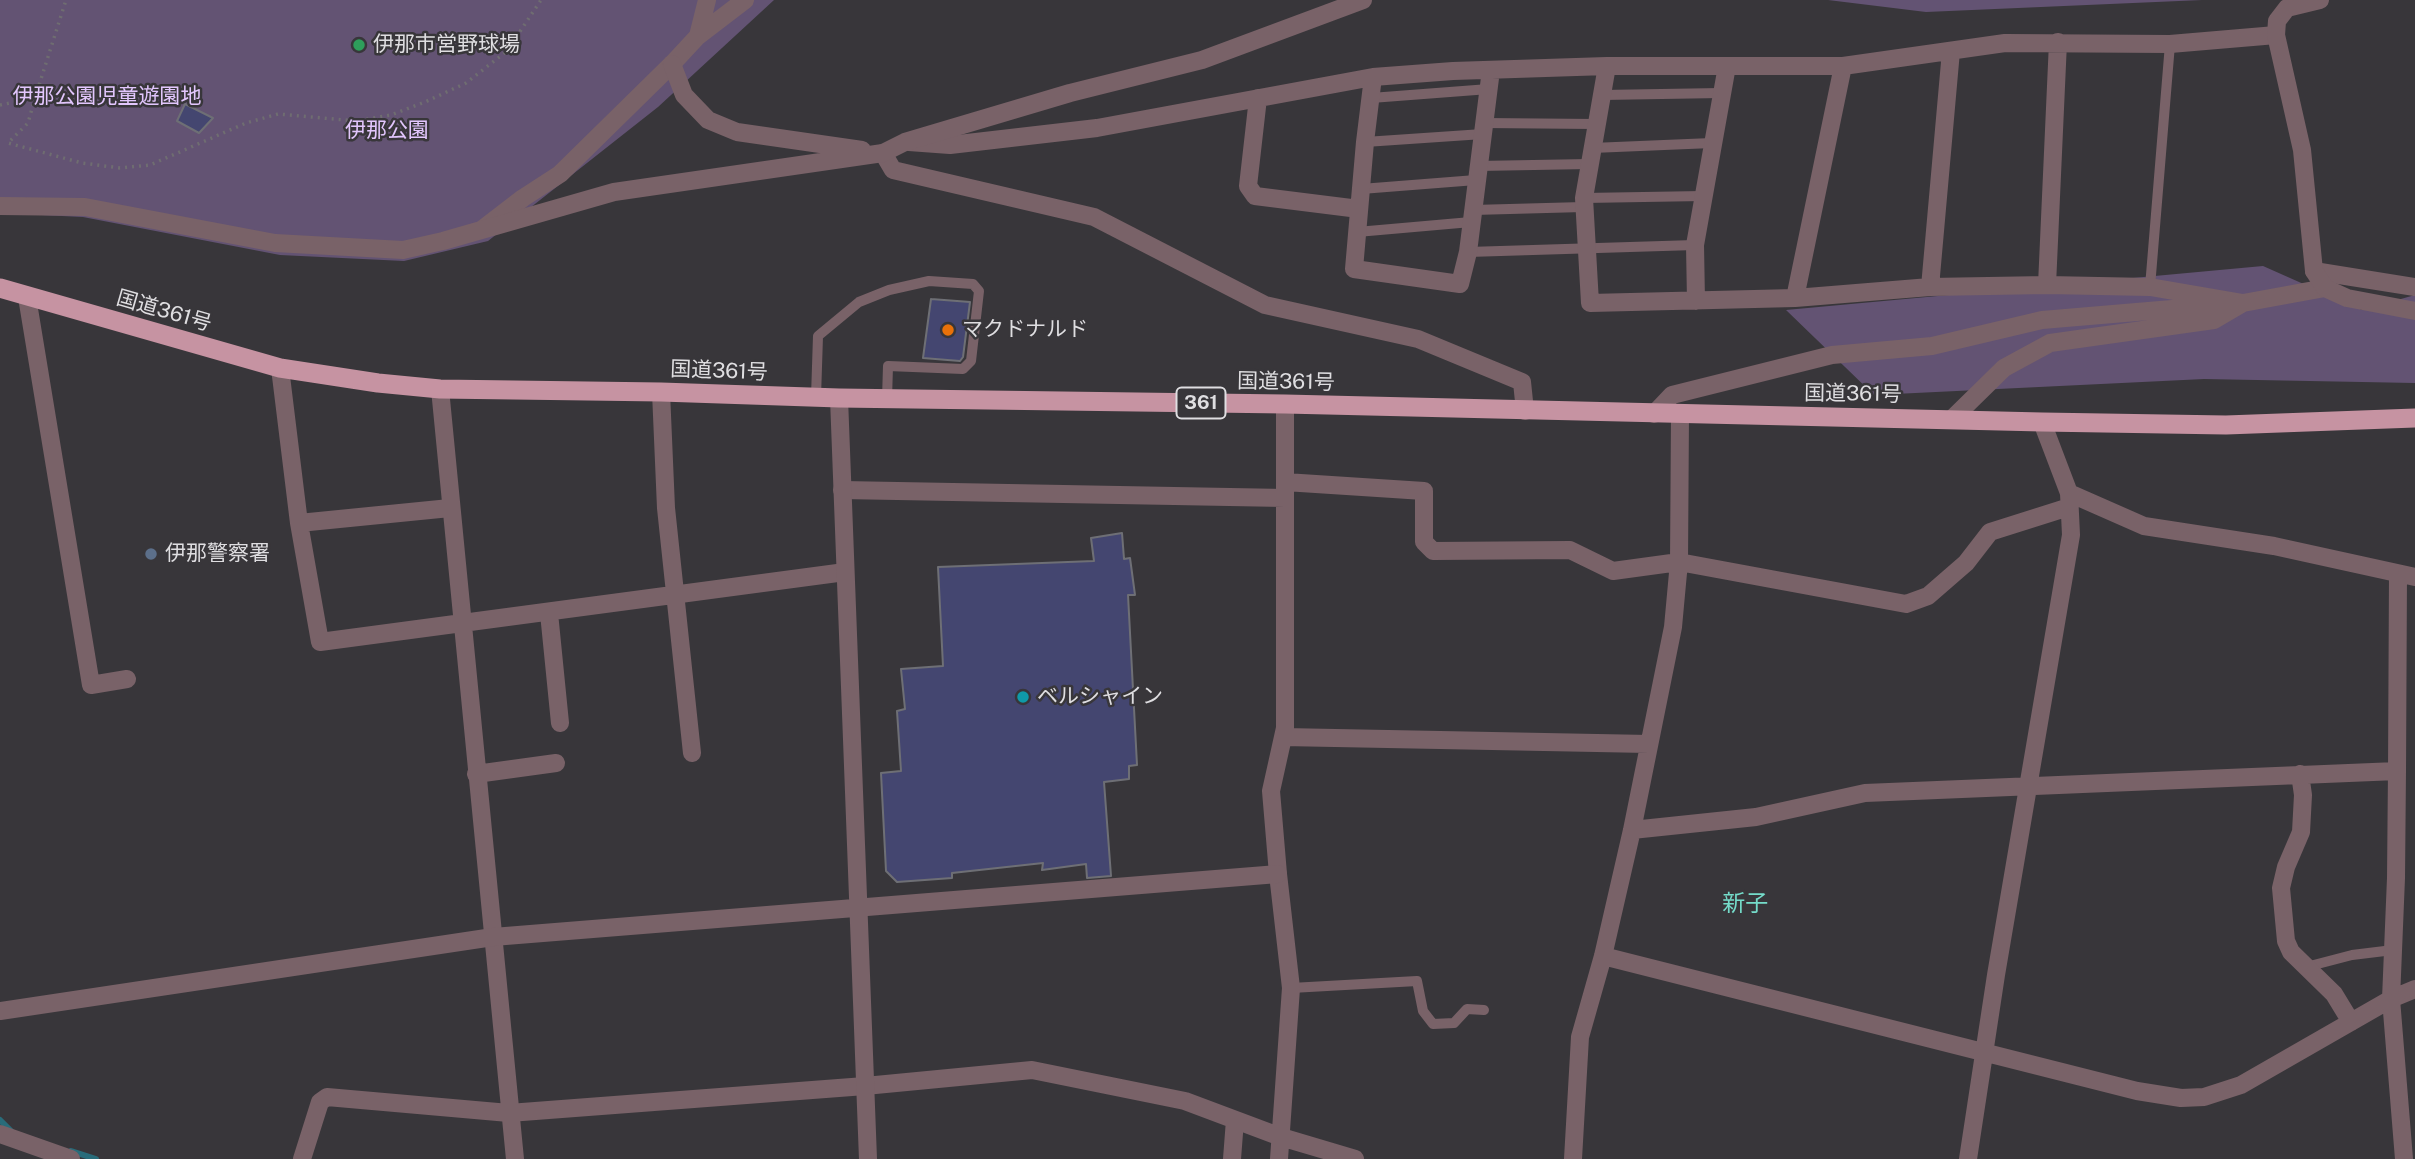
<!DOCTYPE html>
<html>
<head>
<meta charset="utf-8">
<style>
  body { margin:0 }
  canvas { display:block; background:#38363a }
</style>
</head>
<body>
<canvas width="2415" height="1159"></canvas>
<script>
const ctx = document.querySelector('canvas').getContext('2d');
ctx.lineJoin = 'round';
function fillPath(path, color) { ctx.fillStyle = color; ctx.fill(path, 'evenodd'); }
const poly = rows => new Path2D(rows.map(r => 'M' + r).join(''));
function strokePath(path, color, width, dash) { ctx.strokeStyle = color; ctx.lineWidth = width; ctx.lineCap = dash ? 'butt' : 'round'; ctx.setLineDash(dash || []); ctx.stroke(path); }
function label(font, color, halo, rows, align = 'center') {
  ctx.font = font + ' "Public Sans","Noto Sans JP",sans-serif'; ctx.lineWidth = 5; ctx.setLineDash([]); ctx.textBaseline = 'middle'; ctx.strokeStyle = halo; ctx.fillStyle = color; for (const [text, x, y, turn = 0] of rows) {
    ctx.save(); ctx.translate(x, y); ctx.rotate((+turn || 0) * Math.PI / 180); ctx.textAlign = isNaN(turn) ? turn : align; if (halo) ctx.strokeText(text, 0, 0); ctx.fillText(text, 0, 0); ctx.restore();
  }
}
const green = poly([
  [0,0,774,0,658,107,488,241,404,261,280,255,83,217,0,213],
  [1828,0,2202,0,1926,12],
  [2263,266,2362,310,2415,295,2415,383,2204,379,1874,395,1786,310]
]);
const stream = poly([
  [0,1120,11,1131],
  [71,1151,96,1159]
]);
const building = poly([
  [185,104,213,118,199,133,177,121,185,104],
  [931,299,970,302,963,357,960,361,923,358,931,299],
  [1122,533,1124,559,1130,558,1135,595,1128,595,1137,765,1129,766,1129,779,1104,782,1111,876,1087,878,1086,864,1042,870,1043,863,952,873,952,878,897,882,886,871,881,773,901,771,897,711,905,709,901,669,943,666,938,567,1094,561,1091,538,1122,533]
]);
const path = poly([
  [35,98,66,0],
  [0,105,35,98,28,123,8,143,82,163,120,168,150,165,246,123,278,114,356,121,391,115,425,102,466,83,507,51,541,0]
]);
const service = poly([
  [1602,95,1721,93],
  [1371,98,1489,89],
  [1484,123,1595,124],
  [1365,142,1483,134],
  [1592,148,1712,143],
  [1478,166,1589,164],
  [1361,189,1476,180],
  [1584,198,1703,196],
  [1473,210,1583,207],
  [1357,232,1471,222],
  [1468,252,1695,245],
  [2150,287,2170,44],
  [816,397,818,336,859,302,889,290,929,281,973,284,979,291,971,361,963,369,888,366,887,399],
  [2306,967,2352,955,2393,950],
  [1291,988,1417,981,1423,1011,1433,1024,1454,1023,1467,1009,1484,1010]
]);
const minor = poly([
  [698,36,707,0],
  [1607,66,1584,198,1590,303,1795,298,1930,287,2047,285,2150,287,2243,303,2214,320,2050,343,2004,368,1952,419],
  [1373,77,1365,142,1354,269,1460,284,1468,252,1491,70],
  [1258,98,1248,186,1255,196,1359,209],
  [909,142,950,145,1097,128,1373,77,1453,71,1607,66,1843,66,2005,43,2170,44,2276,35],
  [883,153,893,170,1094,217,1265,305,1418,339,1522,382,1525,411],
  [484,228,523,198,560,174,672,64,698,36,745,0],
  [2314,271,2415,287],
  [2047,285,2058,42],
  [1930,287,1951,51],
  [27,297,91,685,127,679],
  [1795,298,1843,66],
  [1696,301,1695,245,1727,66],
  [280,368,299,523,320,642,845,572],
  [440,389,515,1159],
  [661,392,666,508,692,753],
  [1654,414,1672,395,1832,355,1932,346,2042,320,2243,303,2325,288],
  [1285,482,1424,491,1424,542,1433,551,1570,550,1613,571,1679,562,1906,604,1928,596,1966,563,1990,532,2069,507],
  [842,490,1285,498],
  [2069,493,2144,526,2274,546,2415,577],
  [299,523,450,508],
  [549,613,560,723],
  [1283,737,1649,744],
  [2397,771,2396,878,2391,999,2404,1159],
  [476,774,556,763],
  [2300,774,2303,795,2301,832,2286,867,2281,888,2286,941,2291,952,2334,994,2351,1022],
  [1632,830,1756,817,1865,793,2397,771,2398,574],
  [1603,956,2137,1091,2181,1098,2204,1097,2241,1085,2391,999,2415,989],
  [0,1134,71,1159],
  [302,1159,320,1102,327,1097,509,1113,865,1086,1032,1070,1185,1101,1281,1137,1355,1159],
  [1232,1159,1235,1120],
  [1279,1159,1291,988,1278,874,1271,791,1285,728,1285,404],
  [1573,1159,1580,1037,1603,956,1632,830,1673,627,1679,562,1680,414],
  [1968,1159,1996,975,2071,535,2069,493,2042,422]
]);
const tertiary = poly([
  [2320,0,2287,8,2277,21,2276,35,2302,150,2314,271,2325,288,2347,298,2415,311],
  [672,64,684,95,708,120,737,132,862,150],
  [0,206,85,207,275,243,403,250,443,241,614,192,883,153,905,142,1070,93,1202,60,1363,0],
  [839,398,868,1159],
  [0,1011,493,937,1278,874]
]);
const trunk = poly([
  [0,288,280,368,378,383,440,389,661,392,839,398,1285,404,2042,422,2226,425,2415,418]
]);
const markers = [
  [359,45,7,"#2e9e5b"],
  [948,330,7,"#e8710a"],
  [151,554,7,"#5c6f8a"],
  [1023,697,7,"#0f9aa8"]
];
const shields = [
  [1201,403,49]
];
const shieldNames = [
  ["361",1201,403]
];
const poiNames = [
  ["伊那市営野球場",373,45],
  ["マクドナルド",962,330],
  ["伊那警察署",165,554],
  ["ベルシャイン",1037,697]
];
const parkNames = [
  ["伊那公園児童遊園地",107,97],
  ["伊那公園",387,131]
];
const streetNames = [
  ["国道361号",164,311,16],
  ["国道361号",719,371,2],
  ["国道361号",1286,382,1],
  ["国道361号",1853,394,1]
];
const neighbourhoodNames = [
  ["新子",1745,904]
];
fillPath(green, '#635373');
strokePath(stream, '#296c7a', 6);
fillPath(building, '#444670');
strokePath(building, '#6e6f75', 2);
strokePath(path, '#6f6d71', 3.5, [2, 5]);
strokePath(service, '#796268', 10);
strokePath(minor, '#796268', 18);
strokePath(tertiary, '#796268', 18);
strokePath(trunk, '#c693a2', 19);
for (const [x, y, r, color] of markers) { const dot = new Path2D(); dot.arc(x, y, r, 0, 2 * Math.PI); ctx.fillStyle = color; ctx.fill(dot); strokePath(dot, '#38363a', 2.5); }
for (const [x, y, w] of shields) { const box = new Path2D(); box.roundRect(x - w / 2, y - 15.5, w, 31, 5); ctx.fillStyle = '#38363a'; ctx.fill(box); strokePath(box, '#dfdee1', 2); }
label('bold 19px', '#dfdee1', null, shieldNames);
label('21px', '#dfdee1', '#38363a', poiNames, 'left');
label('21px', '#e2c6fd', '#38363a', parkNames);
label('21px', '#dfdee1', '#38363a', streetNames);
label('23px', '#75dcca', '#38363a', neighbourhoodNames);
</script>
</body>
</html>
